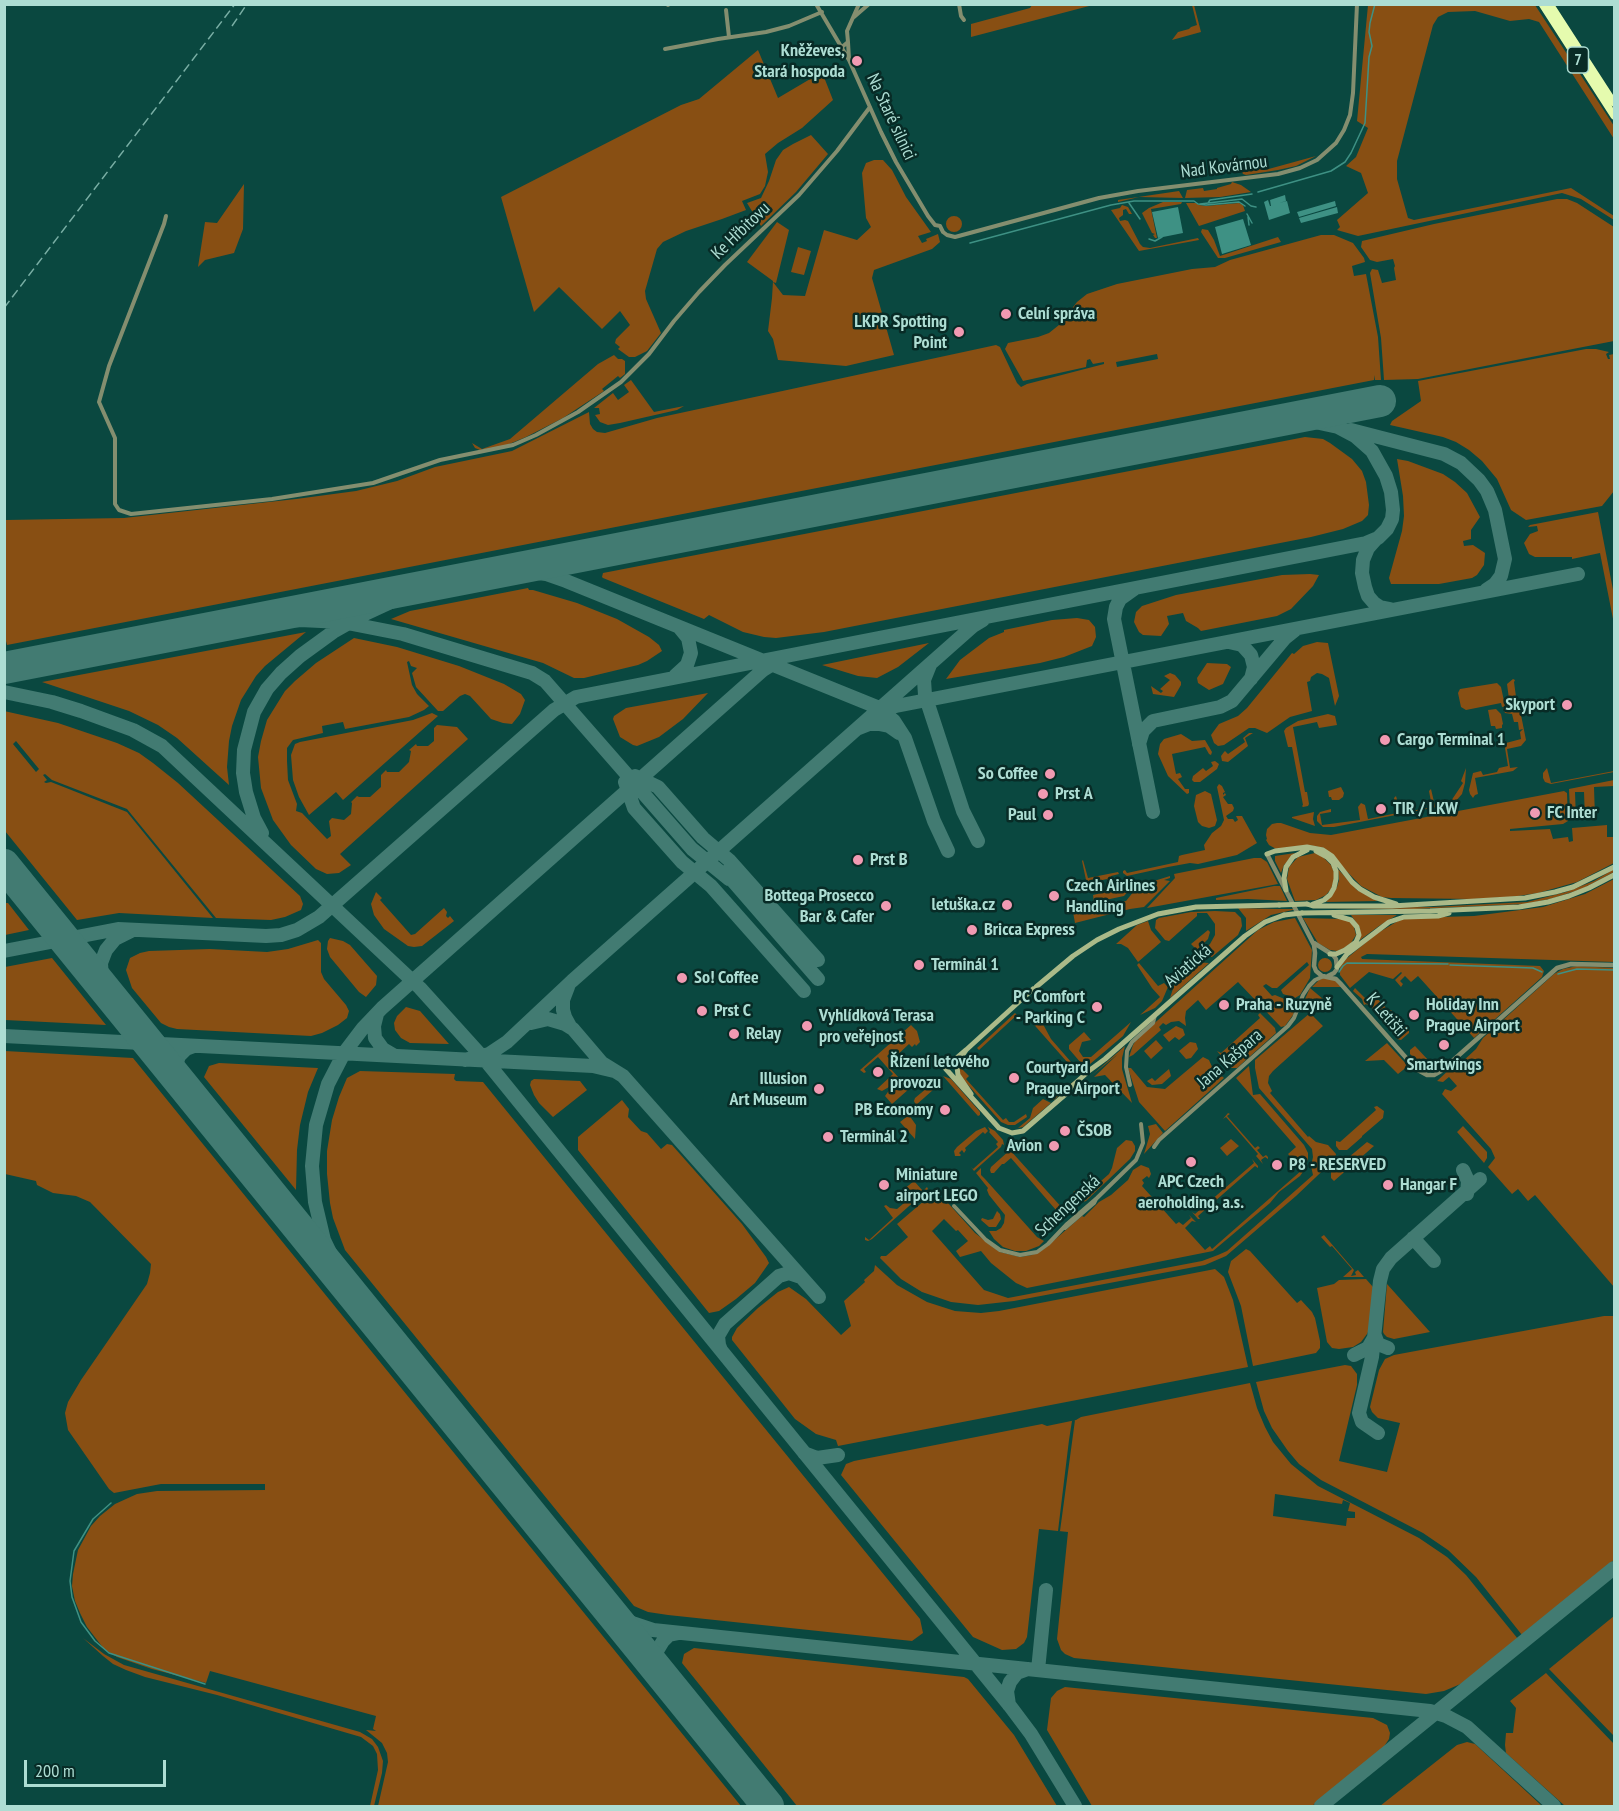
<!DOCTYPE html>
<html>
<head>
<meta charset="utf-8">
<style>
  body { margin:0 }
  #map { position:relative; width:1619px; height:1811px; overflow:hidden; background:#0a4840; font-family:"PT Sans Narrow",sans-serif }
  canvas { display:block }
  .frame { position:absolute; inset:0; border:6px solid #adddd3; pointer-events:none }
  .scale { position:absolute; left:24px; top:1760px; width:142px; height:27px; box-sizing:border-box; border:3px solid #adddd3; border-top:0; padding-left:8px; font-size:18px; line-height:21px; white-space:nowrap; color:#adddd3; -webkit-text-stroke:4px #082b26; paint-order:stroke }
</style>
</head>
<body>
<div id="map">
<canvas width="1619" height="1811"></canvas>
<div class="frame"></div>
<div class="scale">200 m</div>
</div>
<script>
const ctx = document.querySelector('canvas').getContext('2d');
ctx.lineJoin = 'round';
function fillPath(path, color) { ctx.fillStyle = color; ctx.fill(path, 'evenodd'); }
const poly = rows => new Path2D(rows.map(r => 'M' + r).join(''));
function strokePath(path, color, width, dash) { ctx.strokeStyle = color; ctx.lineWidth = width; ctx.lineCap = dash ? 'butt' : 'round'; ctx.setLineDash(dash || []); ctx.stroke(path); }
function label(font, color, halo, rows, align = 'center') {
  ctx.font = font + ' "PT Sans Narrow",sans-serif'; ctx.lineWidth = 5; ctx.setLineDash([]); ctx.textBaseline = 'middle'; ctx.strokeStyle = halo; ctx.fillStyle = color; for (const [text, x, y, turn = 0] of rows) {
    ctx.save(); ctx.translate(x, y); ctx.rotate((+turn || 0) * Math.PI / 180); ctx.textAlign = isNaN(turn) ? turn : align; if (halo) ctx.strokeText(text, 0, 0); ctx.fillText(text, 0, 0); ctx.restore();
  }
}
const green = poly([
  [1032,5,1093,5,971,37,971,24,1030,8],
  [1192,5,1194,5,1201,32,1172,40,1178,32,1189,29,1191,27,1197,25],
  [1368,5,1535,5,1614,126,1614,139,1539,22,1529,19,1510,21,1475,11,1448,12,1438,17,1433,25,1397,161,1397,179,1408,218,1414,220,1571,188,1614,216,1614,220,1581,199,1562,193,1358,236,1337,230,1340,227,1337,220,1368,193,1361,173,1346,166,1356,157,1368,128,1357,121],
  [758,50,778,98,822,72,833,100,802,128,778,143,765,154,768,172,765,186,760,194,742,201,746,210,722,219,686,231,663,242,657,249,645,291,646,299,661,333,647,351,635,357,629,357,618,349,620,347,615,343,616,339,630,325,620,311,602,329,559,287,534,312,501,197,681,105,699,99],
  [811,135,828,154,796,192,761,226,747,203,761,198,769,181,776,160,783,150,793,144],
  [1316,156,1296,166,1278,170,1246,175,1243,174,1241,170,1242,163,1245,159,1265,170],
  [874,160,883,160,892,170,906,197,931,232,918,236,922,243,927,241,926,239,938,234,940,242,932,249,874,270,872,278,894,355,846,366,778,360,773,339,768,331,772,298,773,281,747,262,777,222,789,230,776,283,773,282,783,295,805,296,824,230,857,240,871,227,866,218,862,173,866,163],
  [1232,182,1241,185,1251,192,1220,197,1185,198,1187,190,1203,188,1204,191,1217,189,1217,188,1231,184],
  [244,184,243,229,234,253,205,260,198,267,205,222,217,223],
  [1179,191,1183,198,1139,197,1118,202,1118,200],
  [1557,199,1567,199,1577,203,1614,227,1614,341,1418,379,1384,380,1381,338,1370,273,1372,269,1378,270,1382,283,1396,280,1394,268,1395,266,1393,259,1377,262,1370,260,1361,247,1362,241,1434,224],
  [1163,202,1182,202,1181,204,1151,209,1157,238,1155,238,1153,235,1155,234,1152,233,1142,213,1149,208],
  [1186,203,1196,203,1199,205,1206,206,1239,203,1243,205,1245,211,1199,226],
  [1122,205,1128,207,1132,214,1129,214,1126,209,1123,210,1123,215,1119,218,1120,221,1125,220,1128,221,1140,244,1143,247,1150,248,1198,238,1199,240,1139,251,1111,210,1120,208],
  '946 224a8 8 0 1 1 16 0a8 8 0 1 1-16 0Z',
  [1202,229,1208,230,1214,240,1220,256,1278,237,1281,242,1225,258,1218,258,1201,232],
  [1321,235,1334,235,1353,243,1364,258,1365,262,1352,266,1354,276,1366,274,1378,337,1381,380,1375,380,1374,375,1374,380,7,645,4,633,5,520,124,518,296,499,356,491,397,481,435,467,512,451,589,412,590,424,593,429,597,432,605,433,657,418,996,345,1000,347,1017,383,1021,387,1027,384,1104,364,1104,362,1093,364,1090,359,1087,360,1086,367,1023,381,1005,349,1008,343,1038,337,1049,333,1059,325,1077,302,1087,294,1117,284,1192,269,1215,267,1230,260],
  [1157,354,1158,359,1117,367,1116,362],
  [798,247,811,251,804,275,791,272],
  [1586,349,1596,349,1609,352,1606,354,1608,359,1610,359,1609,355,1614,354,1614,491,1602,506,1526,520,1511,510,1497,479,1482,461,1469,450,1456,442,1443,437,1390,425,1392,421,1421,401,1418,381],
  [614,355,618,359,622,359,625,361,625,374,620,378,618,376,602,389,604,391,563,418,526,437,502,447,480,450,475,448,472,443,482,449,510,439,598,364],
  [631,380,654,412,684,406,677,410,620,423,608,425,600,422,595,415,600,414,599,408,594,408,613,393,618,400,629,392,624,385],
  [1305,437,1323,439,1330,443,1352,459,1362,471,1366,482,1369,505,1368,515,1362,521,1343,529,1311,537,824,632,776,638,764,637,743,632,709,615,704,619,603,578,602,577,603,573],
  [1397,459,1408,461,1443,474,1455,482,1467,493,1480,517,1471,530,1471,539,1463,541,1464,546,1473,545,1485,553,1484,565,1477,575,1472,578,1439,584,1391,584,1389,578,1402,531,1404,516,1403,496],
  [1598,512,1614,595,1614,624,1600,553,1572,559,1572,557,1535,557,1529,554,1524,543,1530,534,1538,531,1537,526,1528,527,1530,525],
  [1310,574,1319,575,1313,586,1291,609,1277,616,1201,631,1198,628,1186,621,1183,613,1167,616,1169,624,1161,636,1143,635,1139,632,1134,622,1136,612,1142,606,1176,595,1282,575],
  [528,588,529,590,533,590,577,603,617,619,649,637,659,645,662,651,647,661,638,665,584,678,574,678,543,663,391,619,410,611],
  [1077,618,1089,620,1095,627,1096,637,1092,646,1064,657,1040,663,946,679,960,660,989,638,1004,632,1004,630,1052,620],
  [306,632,265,666,256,676,241,700,232,726,229,741,227,767,229,785,177,738,158,725,129,711,42,682],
  [354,638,397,647,459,666,504,684,521,694,525,700,520,714,512,724,503,723,491,719,470,696,465,694,460,696,443,711,438,711,416,687,412,673,417,668,411,666,409,661,407,662,412,685,417,694,429,706,424,710,409,717,345,729,343,722,322,726,323,733,293,740,287,748,287,761,288,780,297,804,296,811,302,813,327,839,331,836,329,821,332,818,344,820,351,814,352,803,351,802,357,796,359,797,370,797,381,787,381,775,386,770,387,772,399,772,409,762,411,751,409,750,416,744,417,746,428,746,434,741,434,728,437,725,457,727,468,739,340,854,351,865,339,873,327,874,316,869,291,845,273,820,261,788,258,757,261,741,267,720,285,691,295,681,316,663],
  [1317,642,1328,643,1339,696,1335,706,1329,678,1322,674,1317,673,1311,677,1310,681,1307,682,1312,711,1290,717,1267,733,1255,728,1249,728,1224,745,1218,746,1214,743,1211,735,1219,724,1238,716,1247,708,1292,653,1294,654,1303,646],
  [929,643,898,667,877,678,858,676,822,665],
  [1207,663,1227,664,1231,667,1223,684,1209,690,1198,683,1197,678],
  [1170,673,1175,675,1181,682,1181,685,1174,697,1153,694,1151,686,1161,693,1163,691,1160,689,1170,680,1164,676],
  [1513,679,1515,680,1514,682,1517,704,1502,707,1501,703,1466,710,1461,707,1458,693,1460,689,1497,683,1501,687,1504,701,1509,699,1507,684],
  [708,693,683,719,659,737,637,746,633,745,620,737,613,719,614,716,626,708],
  [1519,705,1526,740,1521,746,1507,749,1510,768,1518,767,1513,771,1475,778,1478,794,1475,795,1473,798,1470,794,1469,790,1473,773,1481,771,1483,775,1497,772,1499,768,1508,766,1505,748,1506,743,1521,739,1520,732,1523,729,1519,730,1518,722,1514,722,1512,714,1505,713,1503,708],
  [1496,709,1501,714,1503,724,1502,725,1502,728,1496,729,1495,726,1491,726,1488,710],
  [4,711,58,723,117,743,139,753,153,763,178,783,300,896,303,904,301,910,285,917,271,920,216,918,127,809,52,780,45,774,43,775,47,780,44,782,46,783,51,782,127,812,213,918,119,913,77,920,5,831],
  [16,741,39,769,36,772,13,744],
  [432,713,438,716,343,800,336,792,309,815,299,797,293,780,291,755,295,744,300,742,413,720],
  [1328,714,1335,716,1337,725,1319,728,1317,722,1293,727,1305,792,1307,792,1309,804,1308,806,1303,807,1302,806,1303,805,1292,747,1288,747,1284,731,1286,728,1298,721],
  [1249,733,1253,733,1245,738,1248,746,1228,762,1222,761,1221,756,1224,752,1225,751,1228,754,1245,742,1243,738],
  [1181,734,1192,741,1205,740,1212,752,1211,755,1209,754,1205,747,1172,754,1176,774,1180,773,1182,777,1178,779,1185,789,1189,789,1189,793,1187,794,1168,776,1158,754,1160,744,1164,739],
  [1215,761,1219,764,1217,769,1200,782,1194,782,1192,780,1193,776,1203,768,1206,771,1213,766,1211,762],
  [1466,768,1465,783,1462,794,1455,802,1447,805,1334,827,1323,827,1317,821,1317,816,1320,812,1331,809,1331,812,1320,814,1322,825,1360,820,1358,807,1361,803,1365,805,1368,819,1397,813,1394,798,1396,796,1401,813,1432,807,1429,791,1431,789,1435,806,1448,803,1447,800,1451,801,1463,783,1461,781],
  [1547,768,1551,783,1614,771,1614,772,1551,784,1545,782,1543,778,1543,773],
  [1614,780,1614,786,1594,787,1595,818,1585,819,1584,792,1575,792,1576,819,1572,817,1570,810,1569,789],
  [1219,784,1222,786,1225,792,1223,793,1223,795,1225,793,1226,795,1223,797,1228,804,1232,804,1234,808,1233,811,1226,816,1228,819,1233,819,1235,822,1238,820,1236,816,1242,816,1257,843,1237,855,1198,864,1190,863,1168,867,1127,876,1123,873,1123,871,1125,870,1127,873,1178,862,1179,856,1182,855,1205,850,1204,845,1212,833,1221,826,1224,820,1217,787],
  [1341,787,1344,793,1343,797,1339,800,1332,800,1331,797,1329,797,1328,791],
  [1205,791,1211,794,1217,820,1215,826,1209,828,1202,826,1198,822,1194,806,1196,795],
  [1564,791,1567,793,1568,821,1563,824,1510,829,1510,831,1550,829,1553,839,1568,837,1569,842,1573,841,1572,828,1607,825,1607,837,1614,837,1614,863,1577,882,1538,893,1511,897,1473,899,1391,898,1382,897,1361,886,1324,848,1308,845,1276,849,1269,845,1266,840,1267,839,1266,835,1267,829,1272,824,1277,823,1281,823,1310,833,1331,835],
  [1314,812,1313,819,1315,826,1292,818,1292,817],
  [1295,853,1284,865,1281,873,1275,861,1275,856],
  [1315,853,1321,855,1331,865,1334,872,1334,881,1331,889,1326,895,1316,900,1295,901,1287,879,1289,867,1298,857],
  [1254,858,1261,858,1267,862,1278,884,1147,908,1175,878,1174,874],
  [1083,860,1088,878,1118,872,1119,874,1111,876,1112,881,1110,883,1108,883,1107,879,1088,883,1087,888,1086,882,1070,886,1069,884,1086,880,1082,861],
  [1338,869,1357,890,1378,901,1326,902,1337,887,1339,880],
  [1614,869,1614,872,1582,889,1550,899,1525,904,1415,909,1309,908,1432,907,1527,902,1566,892,1594,881],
  [1170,876,1170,878,1164,880,1170,881,1144,907,1130,909,1075,923,1073,912,1126,901,1142,881,1154,881],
  [1614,879,1614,962,1367,954,1361,957,1362,959,1540,966,1544,971,1542,977,1474,1038,1418,976,1411,982,1405,976,1400,981,1403,984,1401,987,1395,980,1402,973,1401,972,1393,979,1369,972,1350,988,1340,975,1340,967,1346,959,1376,934,1398,921,1407,918,1474,916,1543,907,1585,894],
  [1274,886,1280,886,1287,901,1248,899,1216,900,1216,898],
  [1118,887,1119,889,1132,887,1124,896,1077,906,1094,902,1093,895,1110,891,1110,889],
  [376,892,382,898,380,900,411,935,415,934,444,908,447,912,446,916,448,918,450,916,454,921,422,946,414,947,408,946,384,929,374,915,371,904],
  [5,903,8,903,29,930,5,935],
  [1238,908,1278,909,1297,909,1271,915,1246,931,1246,918],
  [1215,911,1235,912,1241,918,1242,926,1238,935,1212,957,1198,957,1198,955,1210,944,1215,935,1215,924,1207,913,1197,913,1197,916,1169,941,1165,940,1155,928,1156,920,1159,918,1191,912],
  [1351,915,1397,915,1379,926,1360,940,1360,928],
  [1295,918,1312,950,1310,978,1300,995,1295,998,1283,994,1281,990,1309,965,1307,962,1277,988,1272,988,1266,984,1263,986,1272,996,1275,995,1294,1003,1296,1007,1293,1015,1285,1026,1281,1027,1278,1024,1238,982,1206,1010,1198,1000,1186,1011,1185,1018,1186,1026,1179,1021,1171,1022,1166,1025,1163,1023,1159,1027,1161,1030,1133,1055,1129,1057,1133,1045,1136,1040,1139,1039,1138,1038,1258,930,1274,922],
  [1303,918,1343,919,1351,922,1354,927,1356,935,1351,943,1344,948,1337,951,1330,950,1318,943],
  [1148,921,1151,930,1161,942,1138,962,1128,948,1121,944,1116,944,1137,925],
  [1208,930,1210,932,1208,939,1197,950,1191,944],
  [330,938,343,941,350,945,377,976,376,985,366,997,359,992,330,957,327,949,328,941],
  [318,940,321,943,321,972,324,979,346,1005,349,1011,347,1018,338,1025,322,1033,311,1036,177,1029,169,1027,161,1023,132,988,126,970,130,958,140,953,149,951,210,949,267,952,288,949],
  [52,958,106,1025,5,1020,5,967],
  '1318 965a7 7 0 1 1 14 0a7 7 0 1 1-14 0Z',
  [1195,962,1209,963,1170,998,1177,976],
  [1139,963,1158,986,1164,983,1168,987,1162,1001,1155,1008,1140,1015,1160,997,1152,988,1137,965],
  [1577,966,1614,968,1614,1287,1535,1195,1528,1201,1518,1189,1512,1194,1488,1167,1495,1158,1491,1149,1442,1094,1445,1089,1451,1091,1457,1086,1449,1077,1443,1082,1437,1081,1452,1067,1463,1061,1476,1049,1483,1038,1554,974,1563,969],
  [1323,978,1335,980,1342,987,1312,987,1319,980],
  [1310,988,1323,999,1313,1007,1308,1004,1305,999],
  [1355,988,1365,998,1375,996,1389,1011,1391,1010,1409,1031,1409,1033,1401,1040,1397,1039,1390,1026,1376,1011,1366,1004,1364,1005,1362,999,1353,991],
  [406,1007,420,1011,449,1044,410,1043,401,1038,395,1030,394,1023,397,1016],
  [1015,1013,1017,1015,979,1050,977,1048],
  [1037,1013,1051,1039,1078,1070,1073,1075,1075,1071,1029,1019],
  [1260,1013,1275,1028,1276,1033,1237,1068,1232,1068,1217,1051,1221,1053,1260,1018,1258,1015],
  [1310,1013,1323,1026,1273,1071,1269,1076,1268,1083,1272,1091,1270,1093,1308,1137,1309,1136,1316,1142,1328,1145,1336,1154,1335,1159,1296,1196,1226,1256,1205,1265,1014,1301,978,1305,951,1302,922,1292,901,1279,880,1258,881,1256,886,1256,908,1237,897,1224,932,1194,938,1196,946,1204,948,1203,975,1233,1000,1252,1020,1257,1032,1255,1044,1249,1082,1216,1084,1217,1099,1202,1111,1195,1128,1180,1133,1170,1141,1165,1149,1168,1151,1174,1149,1178,1147,1176,1142,1180,1144,1183,1142,1186,1176,1224,1179,1222,1183,1225,1191,1218,1189,1215,1196,1222,1192,1221,1185,1228,1205,1250,1210,1246,1212,1249,1302,1170,1288,1154,1296,1147,1236,1078,1249,1066,1253,1095,1260,1094,1304,1145,1308,1153,1308,1158,1305,1169,1300,1176,1279,1192,1270,1203,1213,1251,1027,1288,1016,1283,991,1263,981,1251,960,1257,956,1251,968,1241,958,1230,956,1231,944,1219,932,1231,984,1290,1008,1298,1202,1261,1218,1255,1227,1251,1313,1175,1311,1166,1313,1157,1312,1149,1259,1088,1255,1068,1255,1060],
  [1131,1022,1123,1036,1090,1064,1085,1065,1081,1063,1069,1049,1069,1045,1084,1032,1091,1040,1082,1042,1079,1051,1083,1057,1091,1057],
  [911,1025,917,1031,920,1042,916,1046,915,1044,912,1047,909,1044,893,1059,892,1058,896,1054,893,1051,887,1056,893,1064,889,1067,909,1089,892,1104,885,1096,890,1089,889,1087,882,1091,877,1089,893,1074,878,1057,864,1069,866,1072,864,1073,860,1070],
  [1176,1026,1183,1029,1185,1035,1179,1040,1175,1037,1169,1042,1163,1035],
  [1156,1040,1163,1048,1151,1059,1144,1051],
  [1190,1042,1196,1043,1198,1049,1191,1058,1186,1059,1179,1051],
  [1387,1043,1408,1066,1398,1074,1384,1060,1365,1061],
  [1125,1046,1122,1058,1122,1069,1132,1103,1105,1075,1094,1077,1118,1054,1091,1076],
  [1415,1046,1430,1062,1423,1068,1410,1054,1410,1050],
  [5,1051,133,1058,741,1806,378,1806,388,1762,387,1753,382,1743,366,1730,376,1731,373,1729,376,1716,210,1671,206,1683,152,1669,117,1657,104,1649,87,1627,80,1613,75,1601,72,1586,73,1574,78,1550,91,1526,100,1516,115,1504,137,1494,157,1491,265,1490,265,1484,161,1484,114,1493,109,1489,68,1430,65,1413,68,1402,81,1380,147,1284,150,1273,151,1264,90,1202,76,1196,53,1193,37,1185,36,1181,5,1174],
  [1203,1057,1209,1060,1213,1069,1201,1079,1203,1081,1204,1080,1207,1083,1211,1079,1209,1076,1216,1071,1224,1078,1165,1131,1139,1102,1128,1068,1131,1068,1147,1087,1165,1089],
  [219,1063,318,1068,308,1092,300,1125,297,1150,296,1190,204,1077,209,1066],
  [961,1063,962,1069,969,1076,966,1079,1003,1120,1006,1118,1009,1122,1014,1122,1026,1114,1027,1117,1015,1125,1008,1125,1001,1122,961,1077,958,1069],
  [1169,1069,1171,1076,1162,1084,1152,1085,1148,1082,1147,1081,1152,1078,1155,1081],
  [360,1071,455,1074,454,1079,456,1081,483,1082,920,1619,923,1633,912,1641,668,1615,648,1612,634,1606,345,1250,333,1218,330,1203,327,1174,327,1151,332,1120,339,1097,347,1078],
  [1085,1073,1054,1100,1046,1097,1056,1088,1069,1085],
  [943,1076,951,1079,980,1112,980,1115,978,1116],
  [939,1078,942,1079,942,1082,916,1105,914,1101,915,1098],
  [534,1079,580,1081,587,1090,553,1117,539,1103,534,1095,530,1085,531,1081],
  [1043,1099,1051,1103,1023,1127,1018,1128,1030,1118,1033,1108],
  [622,1100,629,1109,628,1117,641,1131,647,1133,661,1149,667,1144,672,1145,742,1224,766,1257,769,1263,755,1283,736,1299,719,1311,709,1313,578,1150,578,1137],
  [1377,1106,1384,1111,1383,1118,1362,1136,1362,1137,1347,1150,1339,1150,1336,1146,1336,1141,1340,1142,1376,1110,1374,1107],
  [1228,1113,1230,1114,1227,1116,1255,1148,1258,1146,1260,1148,1257,1150,1263,1157,1266,1155,1268,1157,1268,1159,1265,1157,1261,1160,1263,1164,1256,1156,1258,1154,1226,1117,1223,1119],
  [909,1115,916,1125,915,1139,900,1122],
  [1156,1124,1163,1133,1144,1154,1150,1134,1148,1126],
  [1463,1126,1487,1152,1487,1158,1484,1163,1457,1132],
  [985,1127,988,1131,985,1134,983,1132,965,1148,966,1150,964,1153,962,1150,959,1153,961,1155,960,1156,955,1156,954,1151,957,1147,976,1131],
  [988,1127,995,1131,1003,1140,1004,1145,1002,1144,1001,1147,974,1171,971,1167,973,1169,998,1147,996,1144,998,1142,989,1132,990,1131],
  [1231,1139,1239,1146,1227,1156,1220,1148],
  [1126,1140,1132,1141,1135,1146,1135,1151,1130,1159,1086,1201,1080,1203,1074,1200,1072,1196,1074,1191,1093,1188,1109,1174,1112,1168,1117,1148],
  [1367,1142,1374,1146,1334,1181,1331,1178,1331,1172],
  [1010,1150,1064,1210,1065,1214,1062,1217,1011,1158,1004,1164,1002,1164,994,1173,991,1173,990,1170,991,1167],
  [1252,1159,1258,1166,1258,1168,1255,1166,1198,1216,1200,1219,1198,1219,1192,1212,1195,1214,1254,1163],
  [981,1168,981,1175,985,1179,1037,1237,1044,1241,1039,1246,1026,1251,1015,1251,1003,1247,994,1239,989,1231,996,1231,1001,1228,1004,1223,1005,1215,989,1195,987,1190,988,1188,976,1173],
  [914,1181,923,1191,927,1187,928,1189,918,1198,905,1197,898,1194],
  [910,1198,917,1199,872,1239,868,1241,865,1240,865,1237,869,1240,893,1218,884,1206,886,1205,890,1208,897,1209],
  [997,1211,1000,1214,1001,1219,996,1227,989,1227,981,1220,982,1218,988,1220,993,1219],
  [1324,1235,1354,1270,1351,1276,1356,1275,1355,1272,1358,1270,1364,1277,1343,1277,1352,1269,1332,1246,1330,1247,1321,1237],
  [1246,1249,1250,1251,1297,1303,1301,1300,1312,1312,1315,1318,1320,1341,1320,1348,1316,1353,1253,1366,1241,1306,1228,1272,1231,1261],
  [875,1265,897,1285,927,1302,955,1311,981,1313,999,1311,1215,1269,1224,1277,1233,1300,1248,1367,838,1446,836,1440,816,1434,795,1419,740,1350,732,1340,732,1337,737,1328,758,1308,778,1292,789,1287,806,1299,841,1335,851,1326,844,1301,865,1282,864,1280,874,1271],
  [1366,1279,1373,1287,1369,1330,1367,1334,1361,1342,1353,1347,1339,1349,1332,1348,1327,1342,1317,1288,1334,1284,1339,1280],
  [1387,1284,1430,1332,1394,1339,1387,1337,1384,1334,1383,1332],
  [1604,1316,1614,1316,1614,1560,1522,1635,1476,1577,1448,1550,1423,1533,1321,1480,1299,1464,1288,1451,1272,1428,1264,1411,1256,1382,1345,1365,1351,1366,1357,1374,1357,1385,1339,1461,1387,1472,1400,1423,1378,1418,1372,1412,1370,1407,1379,1370,1385,1359,1394,1355],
  [1250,1383,1257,1408,1265,1427,1273,1442,1291,1464,1318,1486,1419,1538,1447,1557,1466,1575,1518,1639,1463,1683,1444,1691,1426,1694,1074,1658,1065,1654,1061,1650,1057,1639,1068,1532,1039,1529,1027,1637,1024,1643,1016,1649,1002,1650,973,1637,841,1475,846,1464,854,1461,1042,1424,1047,1426,1076,1420,1081,1417],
  [1075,1420,1060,1531,1058,1531,1069,1440,1072,1421],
  [1275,1494,1342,1504,1343,1500,1350,1503,1348,1511,1355,1512,1355,1518,1347,1518,1346,1526,1273,1516],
  [1614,1616,1614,1736,1549,1669],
  [83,1638,104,1654,124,1665,360,1732,372,1739,378,1747,383,1761,382,1773,374,1806,370,1806,378,1770,377,1754,373,1746,361,1737,217,1695,145,1677,126,1670,113,1664,103,1656],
  [694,1648,964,1677,968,1679,1014,1735,1057,1806,797,1806,682,1663,684,1654],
  [1546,1673,1614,1744,1614,1806,1565,1806,1506,1753,1505,1745,1506,1733,1513,1733,1516,1708,1510,1701],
  [1065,1687,1373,1718,1387,1725,1390,1733,1389,1739,1383,1748,1312,1806,1092,1806,1047,1730,1051,1698,1057,1691],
  [1467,1742,1475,1744,1542,1806,1380,1806,1457,1745]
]);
const water = poly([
  [1285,195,1286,201,1279,203,1287,201,1290,213,1269,220,1264,202,1268,200,1270,206,1271,206,1270,200],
  [1335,201,1336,206,1299,217,1297,212],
  [1178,207,1183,233,1158,238,1152,212],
  [1337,207,1338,213,1301,223,1299,218],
  [1243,219,1251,245,1222,254,1215,227]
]);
const stream = poly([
  [1258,192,1331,171,1345,162,1351,153,1365,123,1369,57,1372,46,1369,32,1370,23,1375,4],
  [1129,203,1140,219],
  [1208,203,1210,200,1252,194],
  [1200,204,1242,199,1251,206,1256,207],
  [1247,214,1252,223],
  [1248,217,1249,225],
  [1149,239,1155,241,1162,237],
  [970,243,1111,205,1134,201,1194,201,1198,204,1206,205,1239,202,1245,206],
  [1450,965,1533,968,1542,972],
  [1339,972,1343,966,1347,963,1448,964],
  [1558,974,1577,969,1614,970],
  [111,1503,93,1519,74,1551,70,1581,72,1597,81,1622,95,1641,109,1653,205,1684]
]);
const taxiway = poly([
  [1351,430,1444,454,1461,463,1479,480,1487,491,1495,510,1505,559,1501,576,1495,584,1486,590],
  [1376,539,1368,548,1363,560,1362,573,1365,587,1368,596,1374,603,1380,607,1390,609],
  [1134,589,1120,599,1116,607,1114,619,1153,812],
  [178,634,257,621,300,620,342,622,403,634,532,673,545,681,692,849,729,879],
  [1229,642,1242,645,1251,655,1254,667,1251,679],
  [930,665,924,680,925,695,963,811,978,841],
  [675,676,687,665,691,653,688,638,679,627],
  [4,692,52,702,81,711,133,730,162,746,420,988,486,1061,1010,1706,1031,1734,1075,1806],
  [871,716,880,710,896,706,1578,574],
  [859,728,869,724,879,724,889,726,899,733],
  [1139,744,1143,731,1153,721,1220,707,1232,701,1285,638,1295,630],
  [635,776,658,787,703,838,729,860,818,960],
  [625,782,634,808,682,862,711,886,804,991],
  [262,833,254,818,246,792,243,773,244,750,254,712,267,689,281,673,300,656,333,632,363,615,391,602,424,589,458,581,492,574,524,571,546,574,566,581,877,707,894,721,905,738,934,821,948,851],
  [725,872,818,979],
  [131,931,115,939,106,950,101,963,102,979,108,991,139,1030,148,1037,159,1042],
  [4,951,118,929,266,936,281,935,297,930,319,917,554,710,576,697,1366,543,1378,538,1387,529,1392,519,1393,510,1391,492,1386,476,1372,451,1355,436,1338,427,1301,419,1284,420,1247,427],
  [568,987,563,1000,563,1010,565,1017,571,1028],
  [377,1014,374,1026,375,1038,383,1049,395,1056],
  [531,1023,548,1019,565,1024,573,1029,602,1063,623,1076,819,1297],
  [4,1036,593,1066,614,1071],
  [194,1046,186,1049,179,1056,176,1065,176,1072,179,1079,208,1115],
  [465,1060,489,1054,507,1042,572,981,973,626,983,620],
  [1463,1170,1468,1181,1467,1194],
  [1413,1238,1434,1261],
  [386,1334,351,1290,338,1269,324,1240,315,1202,312,1166,316,1125,328,1084,344,1053,363,1028,382,1008,763,670,779,660],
  [721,1350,719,1345,718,1336,725,1324,779,1276,789,1273,801,1277],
  [1354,1355,1368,1348,1375,1336,1378,1344,1388,1348],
  [1378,1433,1362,1422,1359,1413,1372,1357,1380,1281,1383,1269,1391,1258,1480,1179],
  [804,1453,817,1458,838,1455],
  [575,1566,613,1611,632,1623,653,1630,1430,1711,1446,1716,1467,1727,1554,1806],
  [679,1633,669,1635,663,1641,657,1651,656,1661,660,1671,684,1701],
  [1038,1670,1046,1590],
  [1009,1705,1007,1691,1010,1682,1017,1673,1028,1669],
  [1321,1806,1614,1568]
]);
const runway = poly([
  [4,668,1380,401],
  [4,865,768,1806]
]);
const secondaryTunnel = poly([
  [1035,991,1038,989]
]);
const minor = poly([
  [816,4,849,60,881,132,896,162,928,216,935,225,940,226,943,232,947,235,955,237,1099,198,1138,191,1278,174,1300,168,1317,160,1336,143,1344,130,1350,115,1353,93,1357,4],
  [959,4,961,16,964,20],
  [668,5,668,4],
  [726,10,729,37],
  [854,17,869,4],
  [848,42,849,59],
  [842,47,848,42,847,31,859,4],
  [665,49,718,39,766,32,789,26,822,12],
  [166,216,164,224,109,366,99,402,115,438,115,504,119,510,131,514,272,499,373,483,440,460,513,445,536,435,578,412,621,382,649,354,674,321,699,292,725,265,799,195,837,151,870,107],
  [1130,1085,1126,1067,1127,1051,1132,1042,1153,1023,1155,1015],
  [1154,1147,1159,1140,1288,1026,1294,1018,1303,995,1309,986,1315,980,1324,976],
  [954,1206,986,1240,1000,1250,1020,1255,1037,1252,1048,1244,1067,1224,1097,1198,1136,1160,1143,1143,1141,1124],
  [1065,1228,1094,1203,1096,1199]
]);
const tertiary = poly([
  [1267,854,1314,945,1315,953,1314,966,1316,971,1322,976,1336,979,1340,983,1416,1069,1427,1075,1434,1075,1441,1071,1557,968,1571,964,1614,965],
  [1314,943,1333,955,1336,959,1337,969,1334,973,1328,976]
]);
const secondary = poly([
  [1267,854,1275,851,1307,847,1323,850,1332,856,1352,882,1360,889,1374,897,1396,904],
  [1286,890,1284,878,1286,867,1293,857,1307,850],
  [1307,904,1313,906,1392,906,1525,898,1555,892,1573,887,1614,867],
  [1313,904,1324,900,1330,895,1334,888,1336,879,1336,871,1333,863,1327,857,1316,851],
  [1302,913,1430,911,1519,907,1548,902,1569,896,1589,888,1614,875],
  [1330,954,1336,954,1345,950,1356,942,1359,935,1357,927,1351,920,1334,915],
  [1337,967,1347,954,1389,922,1404,917,1438,916,1449,913],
  [1036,987,1073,956,1097,940,1119,929,1158,914,1196,907,1279,905],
  [966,1050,945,1068,999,1128,1012,1133,1023,1131,1067,1093,1071,1087,1090,1070,1105,1059,1245,936,1265,922,1284,915],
  [971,1094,958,1075,957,1067,959,1060,966,1050,1033,989]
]);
const motorway = poly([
  [1542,4,1614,116],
  [1550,4,1614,103]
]);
const rail = poly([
  [232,26,247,4],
  [4,308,235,4]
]);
const secondaryBridge = poly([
  [1279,905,1307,904],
  [1284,915,1302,913]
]);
const markers = [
  [857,61,6,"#f19ab2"],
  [1006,314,6,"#f19ab2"],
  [959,332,6,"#f19ab2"],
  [1567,705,6,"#f19ab2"],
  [1385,740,6,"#f19ab2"],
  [1050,774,6,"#f19ab2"],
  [1043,794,6,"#f19ab2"],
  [1381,809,6,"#f19ab2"],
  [1535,813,6,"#f19ab2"],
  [1048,815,6,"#f19ab2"],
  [858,860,6,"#f19ab2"],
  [1054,896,6,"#f19ab2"],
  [1007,905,6,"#f19ab2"],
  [886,906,6,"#f19ab2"],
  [972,930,6,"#f19ab2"],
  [919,965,6,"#f19ab2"],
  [682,978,6,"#f19ab2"],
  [1224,1005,6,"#f19ab2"],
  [1097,1007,6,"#f19ab2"],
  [702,1011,6,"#f19ab2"],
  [1414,1015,6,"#f19ab2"],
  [807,1026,6,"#f19ab2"],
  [734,1034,6,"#f19ab2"],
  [1444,1045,6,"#f19ab2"],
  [878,1072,6,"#f19ab2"],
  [1014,1078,6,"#f19ab2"],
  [819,1089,6,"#f19ab2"],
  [945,1110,6,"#f19ab2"],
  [1065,1131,6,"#f19ab2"],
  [828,1137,6,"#f19ab2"],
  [1054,1146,6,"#f19ab2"],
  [1191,1162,6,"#f19ab2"],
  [1277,1165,6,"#f19ab2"],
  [884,1185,6,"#f19ab2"],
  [1388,1185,6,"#f19ab2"]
];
const shields = [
  [1578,60,21]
];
const shieldNames = [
  ["7",1578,60]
];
const poiNames = [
  ["Kněževes,",845,51,"right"],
  ["Stará hospoda",845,72,"right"],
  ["Celní správa",1018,314],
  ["LKPR Spotting",947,322,"right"],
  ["Point",947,343,"right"],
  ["Skyport",1555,705,"right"],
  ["Cargo Terminal 1",1397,740],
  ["So Coffee",1038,774,"right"],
  ["Prst A",1055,794],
  ["TIR / LKW",1393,809],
  ["FC Inter",1547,813],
  ["Paul",1036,815,"right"],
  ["Prst B",870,860],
  ["Czech Airlines",1066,886],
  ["Handling",1066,907],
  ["Bottega Prosecco",874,896,"right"],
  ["Bar & Cafer",874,917,"right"],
  ["letuška.cz",995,905,"right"],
  ["Bricca Express",984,930],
  ["Terminál 1",931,965],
  ["So! Coffee",694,978],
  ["PC Comfort",1085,997,"right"],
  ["- Parking C",1085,1018,"right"],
  ["Praha - Ruzyně",1236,1005],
  ["Holiday Inn",1426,1005],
  ["Prague Airport",1426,1026],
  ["Prst C",714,1011],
  ["Vyhlídková Terasa",819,1016],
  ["pro veřejnost",819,1037],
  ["Relay",746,1034],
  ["Řízení letového",890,1062],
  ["provozu",890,1083],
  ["Smartwings",1444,1065,"center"],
  ["Courtyard",1026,1068],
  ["Prague Airport",1026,1089],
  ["Illusion",807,1079,"right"],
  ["Art Museum",807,1100,"right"],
  ["PB Economy",933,1110,"right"],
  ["ČSOB",1077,1131],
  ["Terminál 2",840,1137],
  ["Avion",1042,1146,"right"],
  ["P8 - RESERVED",1289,1165],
  ["Miniature",896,1175],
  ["airport LEGO",896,1196],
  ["APC Czech",1191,1182,"center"],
  ["aeroholding, a.s.",1191,1203,"center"],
  ["Hangar F",1400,1185]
];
const streetNames = [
  ["Na Staré silnici",891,117,65],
  ["Nad Kovárnou",1224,167,-7],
  ["Ke Hřbitovu",741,231,-44],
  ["Aviatická",1188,966,-41],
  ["K Letišti",1386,1015,49],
  ["Jana Kašpara",1230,1059,-41],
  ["Schengenská",1068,1206,-43]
];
fillPath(green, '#884f13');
fillPath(water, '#3e9184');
strokePath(stream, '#3e9184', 1.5);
strokePath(taxiway, '#427b72', 14);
strokePath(runway, '#427b72', 32);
strokePath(secondaryTunnel, '#225e56', 5, [5, 2.5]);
strokePath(minor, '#848e6f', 4);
strokePath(tertiary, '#848e6f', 4.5);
strokePath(secondary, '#abba89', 5);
strokePath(motorway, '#e5fbae', 7);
strokePath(rail, '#79aea4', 1.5, [9, 4.5]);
strokePath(secondaryBridge, '#abba89', 5);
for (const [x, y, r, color] of markers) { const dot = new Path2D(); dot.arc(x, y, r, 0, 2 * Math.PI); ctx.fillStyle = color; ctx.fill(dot); strokePath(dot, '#082b26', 2); }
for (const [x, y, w] of shields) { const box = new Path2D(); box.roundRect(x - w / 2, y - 13, w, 26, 4.5); ctx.fillStyle = '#082b26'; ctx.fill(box); strokePath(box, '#adddd3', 1.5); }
label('bold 16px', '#adddd3', null, shieldNames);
label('bold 18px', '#adddd3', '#082b26', poiNames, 'left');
label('18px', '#adddd3', '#082b26', streetNames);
</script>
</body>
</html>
